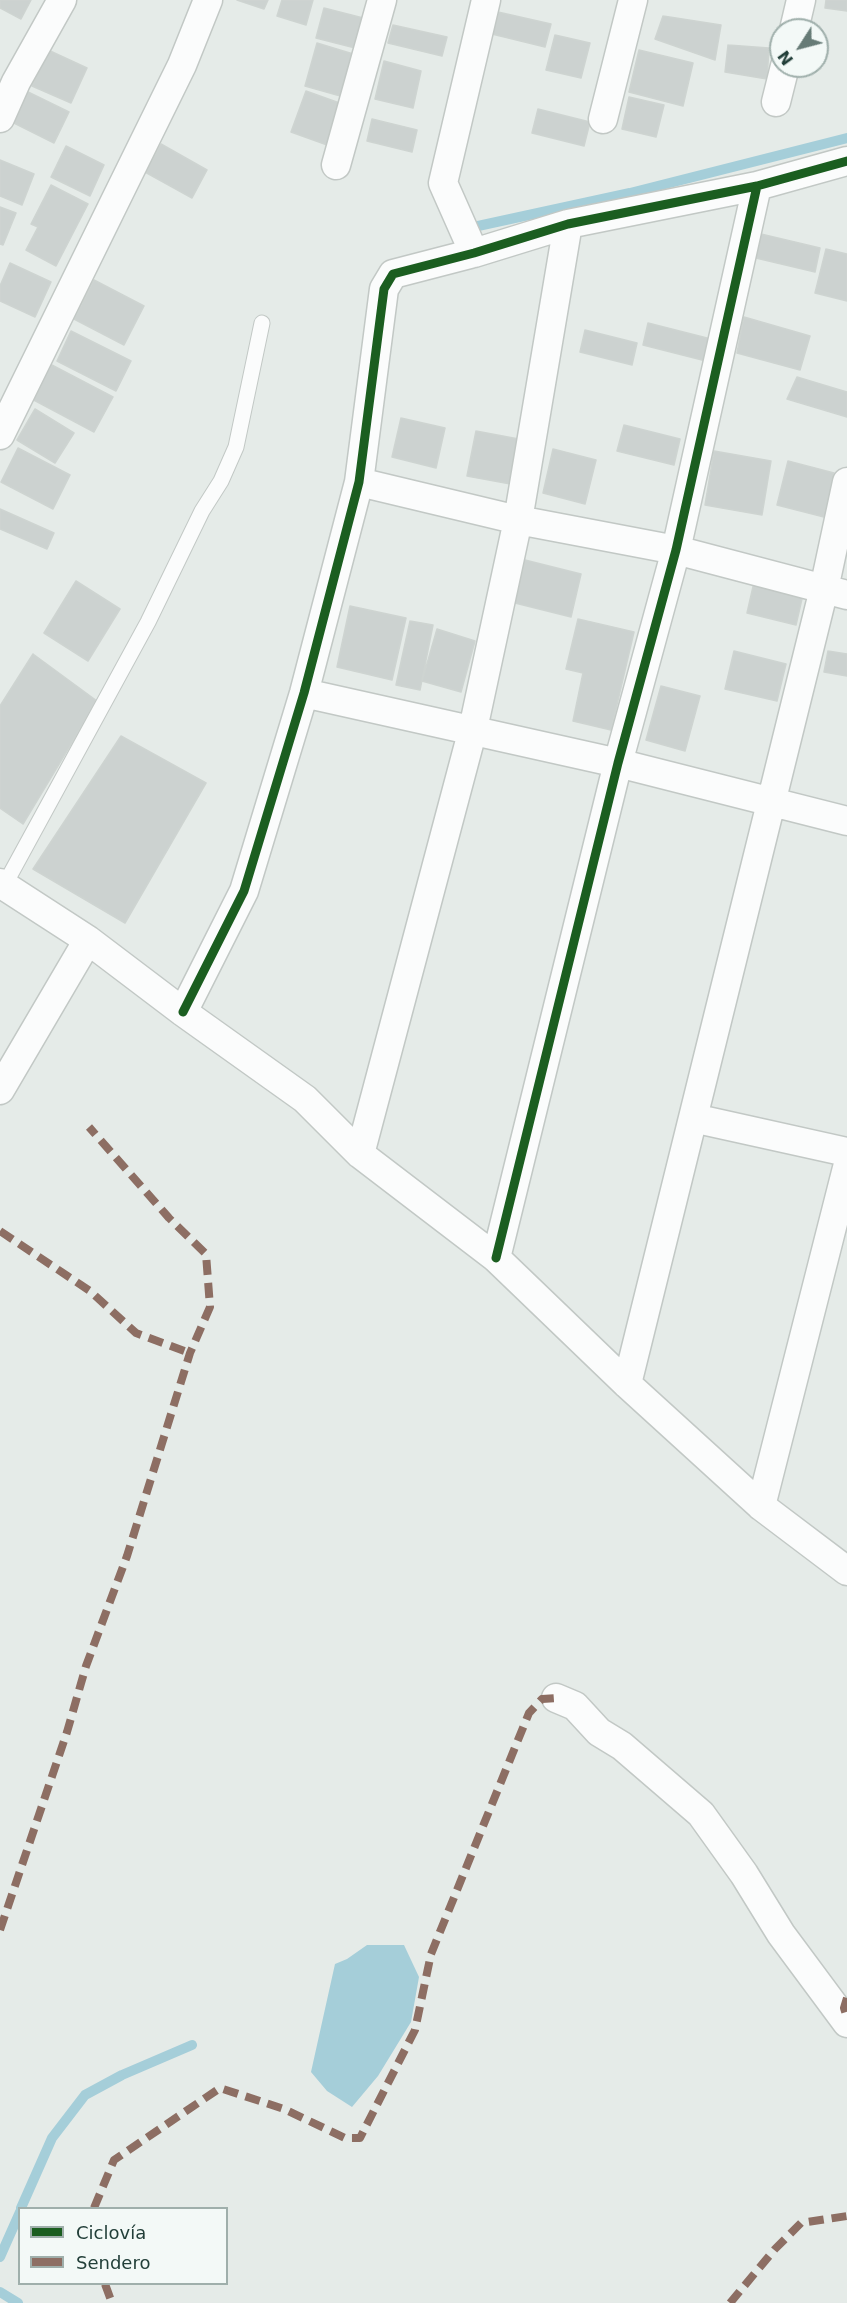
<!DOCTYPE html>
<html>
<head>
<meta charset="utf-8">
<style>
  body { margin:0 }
  #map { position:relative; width:847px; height:2303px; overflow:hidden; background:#e5ebe8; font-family:"DejaVu Sans",sans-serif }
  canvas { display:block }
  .legend { position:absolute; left:18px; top:2207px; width:210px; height:78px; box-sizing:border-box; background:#f3f9f7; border:2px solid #9fafab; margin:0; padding:8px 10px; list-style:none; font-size:18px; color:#223f39 }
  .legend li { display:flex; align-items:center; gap:12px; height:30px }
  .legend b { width:30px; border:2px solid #9fafab }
  .north { position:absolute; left:769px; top:18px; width:60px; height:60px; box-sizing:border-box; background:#f3f9f7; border:2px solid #9fafab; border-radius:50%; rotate:234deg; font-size:16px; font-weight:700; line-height:24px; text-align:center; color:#223f39 }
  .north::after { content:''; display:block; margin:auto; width:21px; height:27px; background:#667b76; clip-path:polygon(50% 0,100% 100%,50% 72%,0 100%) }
</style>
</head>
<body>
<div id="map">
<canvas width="847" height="2303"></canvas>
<ul class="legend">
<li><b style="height:8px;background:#1b5e20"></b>Ciclovía</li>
<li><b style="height:8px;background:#8d6e63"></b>Sendero</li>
</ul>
<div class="north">N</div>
</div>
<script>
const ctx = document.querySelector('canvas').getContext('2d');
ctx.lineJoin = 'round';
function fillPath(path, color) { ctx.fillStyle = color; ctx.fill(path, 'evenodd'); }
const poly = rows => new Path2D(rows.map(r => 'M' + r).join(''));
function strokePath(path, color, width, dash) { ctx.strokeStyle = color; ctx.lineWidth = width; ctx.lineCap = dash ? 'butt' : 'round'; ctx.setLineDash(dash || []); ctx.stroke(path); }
const water = poly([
  [367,1945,404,1945,419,1977,411,2022,378,2076,352,2107,327,2091,311,2072,335,1964,347,1959]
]);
const stream = poly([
  [478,226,630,193,847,138],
  [21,2208,52,2138,85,2095,122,2075,192,2045],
  [0,2257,20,2212],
  [0,2292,18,2303]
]);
const building = poly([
  [0,0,31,0,21,19,0,8,0,0],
  [237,0,268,0,264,9,237,0],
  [282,0,313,0,306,25,277,16,282,0],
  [826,0,847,0,847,11,825,8,826,0],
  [324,8,371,20,363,50,316,38,324,8],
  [498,12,551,24,545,47,492,34,498,12],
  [663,16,721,25,715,60,655,39,663,16],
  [393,25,447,37,442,56,388,43,393,25],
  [555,35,590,43,581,78,546,70,555,35],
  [317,43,363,57,351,99,305,86,317,43],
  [728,45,769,48,767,79,725,72,728,45],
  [48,50,87,68,71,103,32,86,48,50],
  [639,50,693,63,683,106,629,92,639,50],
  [384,61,421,71,413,108,375,99,384,61],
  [26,91,69,112,54,143,12,122,26,91],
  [306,91,345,105,330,146,291,132,306,91],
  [629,97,664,105,656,137,622,129,629,97],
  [538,109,590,122,584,146,532,133,538,109],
  [372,119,417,130,412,152,367,141,372,119],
  [161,144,207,170,192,198,145,172,161,144],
  [66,146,104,165,90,196,51,177,66,146],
  [0,160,34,174,22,205,0,196,0,160],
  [51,185,88,204,56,266,26,250,38,227,31,224,51,185],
  [0,207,16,213,3,245,0,244,0,207],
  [761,234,820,248,815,272,756,258,761,234],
  [826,249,847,254,847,301,815,293,826,249],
  [10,263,51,282,35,317,0,301,0,286,10,263],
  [94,280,144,306,124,345,74,319,94,280],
  [744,317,810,336,800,370,737,353,744,317],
  [648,323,711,339,706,361,643,345,648,323],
  [585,330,637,343,632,365,580,352,585,330],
  [71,331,131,361,116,391,57,361,71,331],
  [48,363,113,397,94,432,30,398,48,363],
  [797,377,847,392,847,417,787,399,797,377],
  [35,409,74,433,55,463,17,440,35,409],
  [401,418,445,428,436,468,392,457,401,418],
  [624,425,680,439,674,465,617,451,624,425],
  [476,431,524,440,516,485,467,476,476,431],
  [18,448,70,475,53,509,1,482,18,448],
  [553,449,596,460,585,504,543,493,553,449],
  [714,451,771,461,762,515,705,505,714,451],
  [788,461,834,473,824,517,777,505,788,461],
  [0,509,54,533,47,549,0,529,0,509],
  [525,560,581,574,571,617,515,603,525,560],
  [755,578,804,590,796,625,747,613,755,578],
  [76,581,120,609,88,661,44,633,76,581],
  [350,606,406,618,392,680,337,667,350,606],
  [578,619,634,632,611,730,573,721,583,673,566,669,578,619],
  [410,621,433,625,420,690,396,685,410,621],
  [437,629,475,641,461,692,422,681,437,629],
  [734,651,786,664,777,701,725,689,734,651],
  [828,651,847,654,847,676,824,672,828,651],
  [33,654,97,701,23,824,0,808,0,706,33,654],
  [661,686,700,696,685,751,646,740,661,686],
  [121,736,206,783,125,923,33,869,121,736]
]);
const lane = poly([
  [4,886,148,622,202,511,221,481,236,447,262,323]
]);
const street = poly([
  [794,30,801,0],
  [776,102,785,66],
  [0,118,16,82,62,0],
  [603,119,633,0],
  [336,165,382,0],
  [474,253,443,183,486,0],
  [0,435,182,65,208,0],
  [359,482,518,520,676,550,847,595],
  [304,693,618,763,847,821],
  [0,883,88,940,183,1012,305,1099,360,1154,496,1258,627,1384,761,1506,847,1571],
  [183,1012,244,891,304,693,359,482,384,289,393,274,474,253,568,224,757,186,847,161],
  [0,1090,88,940],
  [693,1118,847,1152],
  [360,1154,473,729,518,520,568,224],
  [496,1258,618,763,676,550,757,186],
  [627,1384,824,589,847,482],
  [761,1506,847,1168],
  [556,1698,575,1706,599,1732,622,1746,701,1814,744,1874,781,1934,847,2023]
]);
const quiet = poly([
  [0,1231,90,1291,136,1333,190,1353],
  [0,1930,67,1732,86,1666,127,1556,190,1353,210,1307,206,1254,169,1218,89,1127],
  [847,1998,844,2008,847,2018],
  [94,2208,114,2160,220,2088,284,2109,345,2138,360,2138,415,2030,431,1954,529,1713,542,1699,556,1698],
  [105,2284,112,2303],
  [730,2303,775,2249,801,2223,847,2216]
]);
const cycleway = poly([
  [183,1012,244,891,304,693,359,482,384,289,393,274,474,253,568,224,757,186,847,161],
  [496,1258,618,763,676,550,757,186]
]);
fillPath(water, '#a5ced9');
strokePath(stream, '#a5ced9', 10);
fillPath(building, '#ccd2d0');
strokePath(building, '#ced4d1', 1.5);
strokePath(lane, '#c2c8c5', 17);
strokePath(street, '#c2c8c5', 31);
strokePath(lane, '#fbfcfc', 15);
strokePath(street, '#fbfcfc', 28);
strokePath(quiet, '#8d6e63', 8, [15, 8]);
strokePath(cycleway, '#1b5e20', 9);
</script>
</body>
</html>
